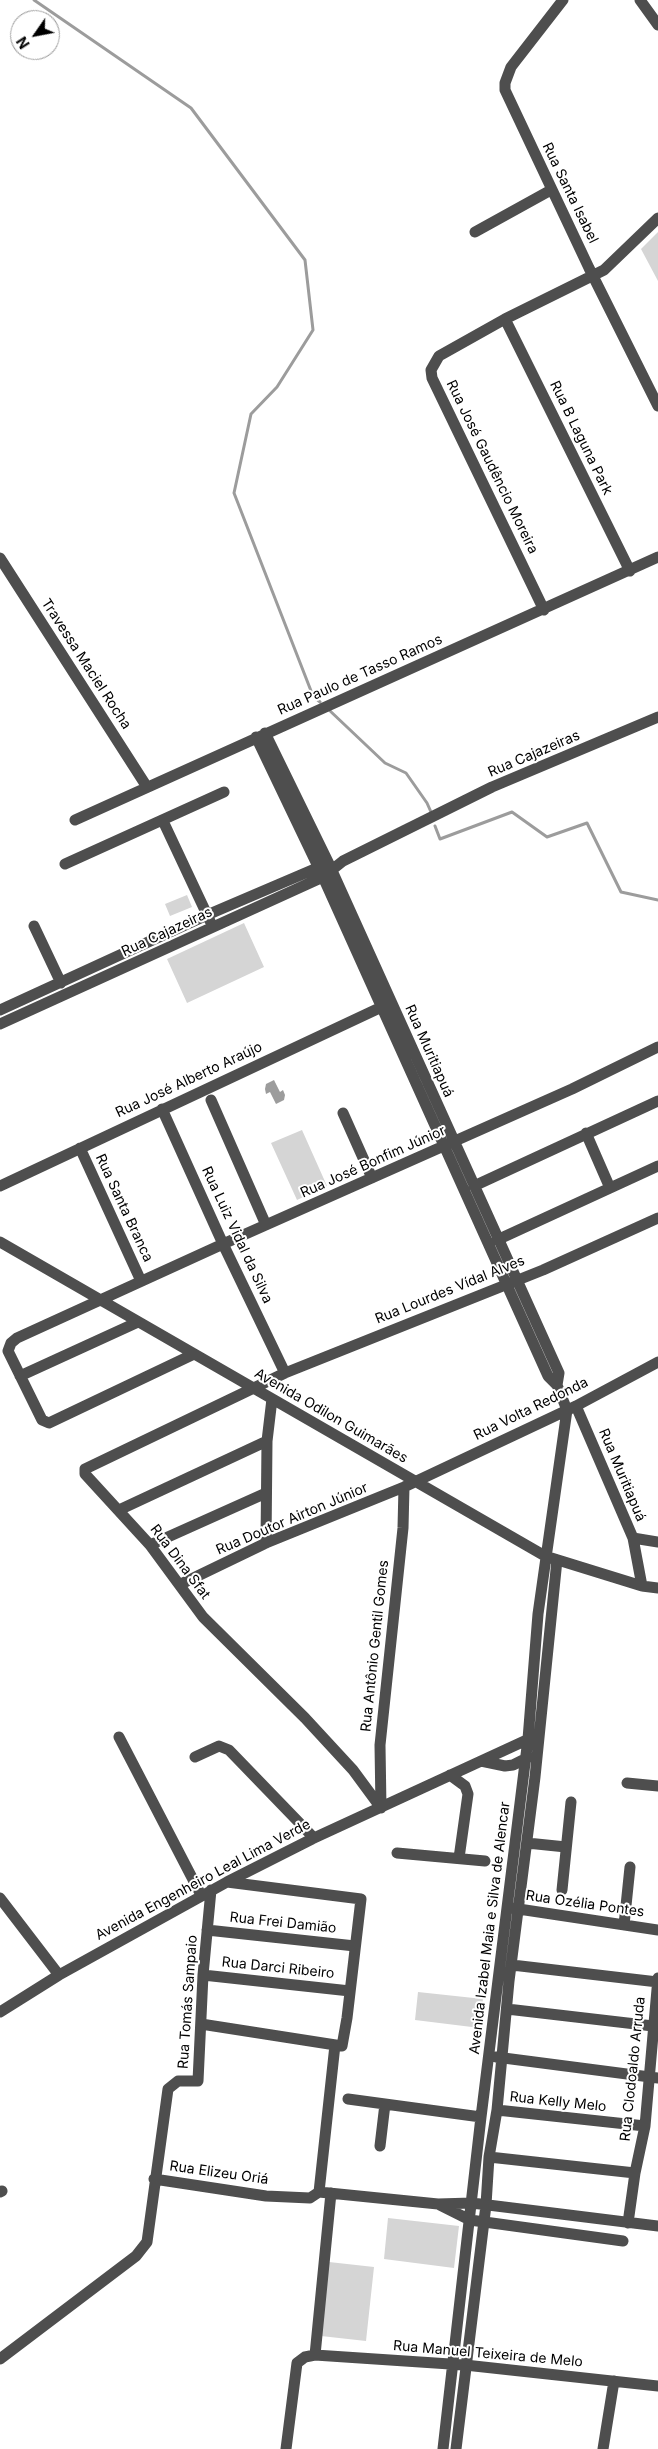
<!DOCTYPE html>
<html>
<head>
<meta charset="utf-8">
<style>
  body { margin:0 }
  #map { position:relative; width:658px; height:2449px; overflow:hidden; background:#fff; font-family:Inter,sans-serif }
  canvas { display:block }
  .north { position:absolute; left:10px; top:10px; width:50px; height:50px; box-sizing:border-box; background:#fff; border:1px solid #999; border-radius:50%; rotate:237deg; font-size:14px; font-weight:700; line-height:20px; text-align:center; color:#000 }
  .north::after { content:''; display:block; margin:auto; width:18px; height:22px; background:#000; clip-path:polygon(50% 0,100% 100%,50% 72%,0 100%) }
</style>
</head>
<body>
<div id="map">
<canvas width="658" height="2449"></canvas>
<div class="north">N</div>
</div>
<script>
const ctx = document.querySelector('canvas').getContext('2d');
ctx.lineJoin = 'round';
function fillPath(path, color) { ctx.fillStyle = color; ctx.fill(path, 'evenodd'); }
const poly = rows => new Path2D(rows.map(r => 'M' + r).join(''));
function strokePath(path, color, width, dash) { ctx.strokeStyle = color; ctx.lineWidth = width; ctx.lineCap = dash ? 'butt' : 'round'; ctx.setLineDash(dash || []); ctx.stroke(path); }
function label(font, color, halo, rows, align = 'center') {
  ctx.font = font + ' Inter,sans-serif'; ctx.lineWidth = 4; ctx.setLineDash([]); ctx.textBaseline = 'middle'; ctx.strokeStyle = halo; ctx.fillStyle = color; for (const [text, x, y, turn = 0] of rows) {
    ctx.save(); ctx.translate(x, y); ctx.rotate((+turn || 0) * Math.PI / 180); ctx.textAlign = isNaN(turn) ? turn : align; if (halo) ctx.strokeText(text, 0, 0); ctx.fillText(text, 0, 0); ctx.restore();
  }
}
const green = poly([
  [658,232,658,281,641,249],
  [187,895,192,907,170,916,165,904],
  [244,923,264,967,187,1003,167,959],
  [302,1130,327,1186,297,1200,271,1143],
  [418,1992,483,1999,480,2028,415,2020],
  [388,2218,459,2226,454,2268,384,2259],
  [329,2262,374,2267,366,2341,321,2336]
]);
const water = poly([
  [274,1080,280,1092,283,1090,285,1095,284,1100,276,1104,270,1092,266,1094,265,1089,266,1084]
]);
const stream = poly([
  [34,0,191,108,305,260,313,330,277,387,251,414,234,493,313,696,320,702],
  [328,709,385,763,406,773,427,803,431,812],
  [435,826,440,839,512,812,547,837,587,823,621,892,658,900]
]);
const minor = poly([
  [563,0,511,67,505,83,505,90,589,268,658,406],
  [640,0,658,25],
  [475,232,551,190],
  [505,319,630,571],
  [0,558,147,787],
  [544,610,432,378,431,370,439,356,505,319,604,270,658,218],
  [265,733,329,864,559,1373,557,1385],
  [256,737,323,877,506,1283,548,1376,557,1385,567,1410,538,1614,528,1739,481,2117,443,2449],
  [75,820,658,557],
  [163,821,210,921],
  [65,864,224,792],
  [34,926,61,983],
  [0,1010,207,915,324,865],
  [0,1024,323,877,343,861,492,787,658,717],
  [211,1100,266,1225],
  [162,1109,223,1244,285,1373],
  [343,1113,372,1178],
  [586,1133,610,1188],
  [80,1148,141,1281],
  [0,1186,388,1004],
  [474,1186,658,1101],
  [497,1240,658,1166],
  [0,1242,545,1556,642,1586,658,1588],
  [194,1354,49,1423,42,1420,8,1351,11,1343,17,1338,223,1244,572,1089,658,1047],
  [20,1376,138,1322],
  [576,1406,633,1538,642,1586],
  [119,1510,267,1441],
  [633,1538,658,1542],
  [266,1543,267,1441,272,1399],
  [150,1545,266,1493],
  [181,1584,266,1543,404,1487,576,1406,658,1362],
  [119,1737,201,1895],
  [195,1757,219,1746,229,1750,314,1838],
  [481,1761,505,1766,513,1765,529,1757],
  [450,1775,465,1786,468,1794,459,1858],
  [627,1783,658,1786],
  [381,1808,353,1770,305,1718,203,1617,150,1545,85,1474,85,1469,285,1373,543,1270,658,1218],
  [381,1808,380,1745,403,1528,404,1487],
  [527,1843,566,1847],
  [397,1853,485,1861],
  [562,1890,571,1802],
  [0,1898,59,1975],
  [512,1908,658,1930],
  [624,1925,630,1867],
  [207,1930,355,1946],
  [512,1965,658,1982],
  [203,1975,350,1991],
  [507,2009,653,2026],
  [0,2012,59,1975,227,1882,314,1838,531,1738],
  [201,2024,342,2046,347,2018,361,1899,227,1882],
  [496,2057,658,2078],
  [348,2099,481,2117],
  [497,2110,645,2126],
  [380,2146,385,2104],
  [489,2157,635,2173],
  [154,2179,266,2196,310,2198,319,2192,438,2204,472,2203,658,2226],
  [0,2192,2,2191],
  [319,2192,335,2045],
  [440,2205,470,2220,623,2241],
  [628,2223,635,2173,645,2126,658,1978],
  [315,2355,331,2193],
  [0,2359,136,2256,147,2242,168,2089,178,2081,198,2081,203,1975,211,1890],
  [286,2449,297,2363,305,2357,315,2355,465,2365,658,2386],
  [456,2449,486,2205,489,2157,497,2110,509,1981,535,1777,557,1560],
  [603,2449,614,2381]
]);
const streetNames = [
  ["Rua Santa Isabel",570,193,64],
  ["Rua B Laguna Park",581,438,64],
  ["Rua José Gaudêncio Moreira",492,467,64],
  ["Travessa Maciel Rocha",86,664,57],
  ["Rua Paulo de Tasso Ramos",360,675,-24],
  ["Rua Cajazeiras",534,754,-23],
  ["Rua Cajazeiras",167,932,-25],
  ["Rua Muritiapuá",429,1051,66],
  ["Rua José Alberto Araújo",189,1080,-25],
  ["Rua José Bonfim Júnior",373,1162,-24],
  ["Rua Santa Branca",124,1208,65],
  ["Rua Luiz Vidal da Silva",237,1235,65],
  ["Rua Lourdes Vídal Alves",450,1290,-22],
  ["Rua Volta Redonda",531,1409,-26],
  ["Avenida Odilon Guimarães",331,1416,30],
  ["Rua Muritiapuá",622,1475,67],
  ["Rua Doutor Airton Júnior",292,1519,-23],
  ["Rua Dina Sfat",180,1562,53],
  ["Rua Antônio Gentil Gomes",375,1646,-84],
  ["Avenida Engenheiro Leal Lima Verde",203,1880,-28],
  ["Rua Ozélia Pontes",585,1904,8],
  ["Rua Frei Damião",283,1923,6],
  ["Avenida Izabel Maia e Silva de Alencar",490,1928,-83],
  ["Rua Darci Ribeiro",278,1968,6],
  ["Rua Tomás Sampaio",188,2002,-86],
  ["Rua Clodoaldo Arruda",633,2069,-84],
  ["Rua Kelly Melo",558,2102,6],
  ["Rua Elizeu Oriá",219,2173,8],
  ["Rua Manuel Teixeira de Melo",488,2354,5]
];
fillPath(green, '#d5d5d5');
fillPath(water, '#9c9c9c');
strokePath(stream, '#9c9c9c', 3);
strokePath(minor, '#4e4e4e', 11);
label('14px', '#000', '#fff', streetNames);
</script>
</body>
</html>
